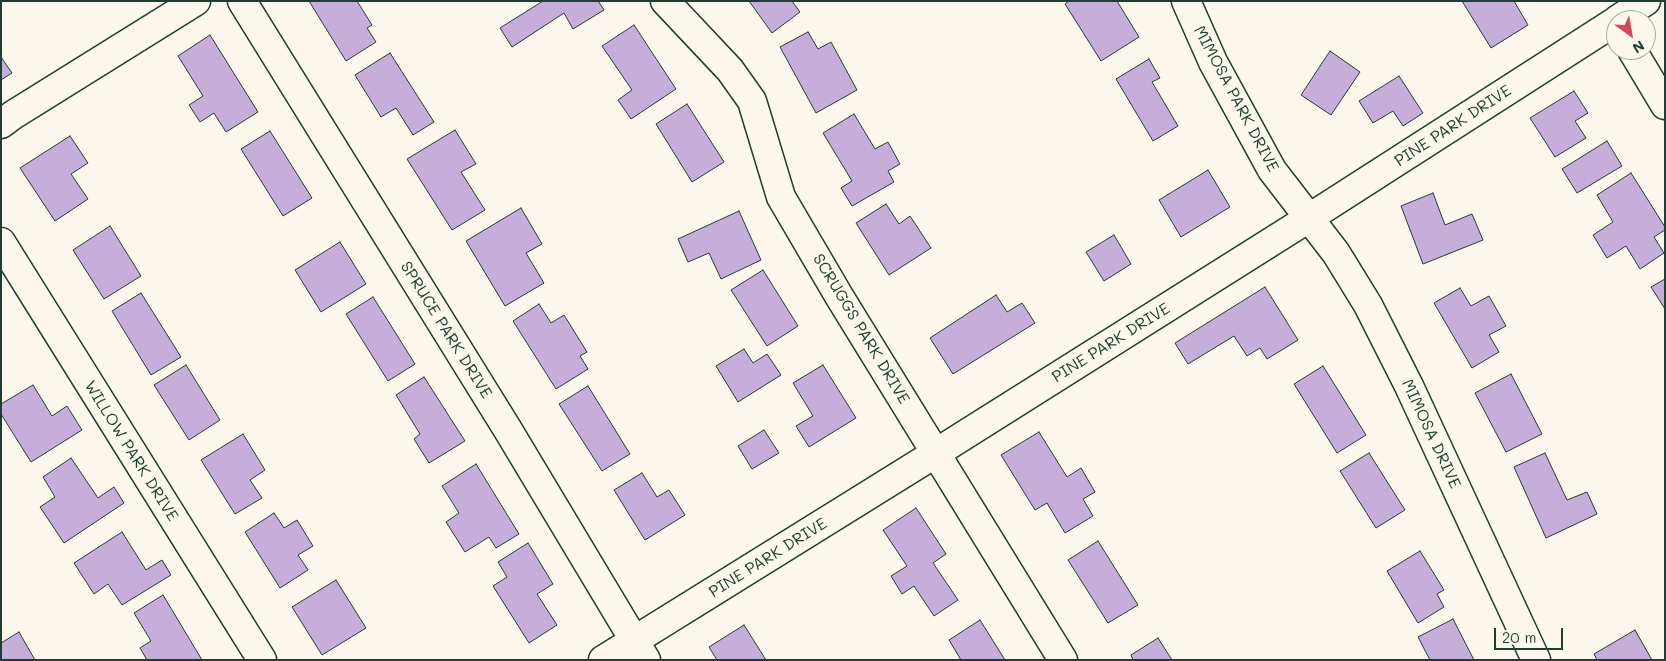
<!DOCTYPE html>
<html>
<head>
<meta charset="utf-8">
<style>
  body { margin:0 }
  #map { position:relative; width:1666px; height:661px; overflow:hidden; background:#fbf7ec; font-family:Mali,sans-serif }
  canvas { display:block }
  .frame { position:absolute; inset:0; border:2px solid #1f3d34; pointer-events:none }
  .north { position:absolute; left:1606px; top:10px; width:50px; height:50px; box-sizing:border-box; background:#fbf7ec; border:1px solid #a3ada2; border-radius:50%; rotate:148deg; font-size:14px; font-weight:700; line-height:20px; text-align:center; color:#1f3d34 }
  .north::after { content:''; display:block; margin:auto; width:18px; height:22px; background:#d1495b; clip-path:polygon(50% 0,100% 100%,50% 72%,0 100%) }
  .scale { position:absolute; left:1494px; top:628px; width:69px; height:22px; box-sizing:border-box; border:2px solid #1f3d34; border-top:0; padding-left:6px; font-size:15px; line-height:18px; white-space:nowrap; color:#1f3d34; -webkit-text-stroke:4px #fbf7ec; paint-order:stroke }
</style>
</head>
<body>
<div id="map">
<canvas width="1666" height="661"></canvas>
<div class="frame"></div>
<div class="north">N</div>
<div class="scale">20 m</div>
</div>
<script>
const ctx = document.querySelector('canvas').getContext('2d');
ctx.lineJoin = 'round';
function fillPath(path, color) { ctx.fillStyle = color; ctx.fill(path, 'evenodd'); }
const poly = rows => new Path2D(rows.map(r => 'M' + r).join(''));
function strokePath(path, color, width, dash) { ctx.strokeStyle = color; ctx.lineWidth = width; ctx.lineCap = dash ? 'butt' : 'round'; ctx.setLineDash(dash || []); ctx.stroke(path); }
function label(font, color, halo, rows, align = 'center') {
  ctx.font = font + ' Mali,sans-serif'; ctx.lineWidth = 5; ctx.setLineDash([]); ctx.textBaseline = 'middle'; ctx.strokeStyle = halo; ctx.fillStyle = color; for (const [text, x, y, turn = 0] of rows) {
    ctx.save(); ctx.translate(x, y); ctx.rotate((+turn || 0) * Math.PI / 180); ctx.textAlign = isNaN(turn) ? turn : align; if (halo) ctx.strokeText(text, 0, 0); ctx.fillText(text, 0, 0); ctx.restore();
  }
}
const building = poly([
  [309,1,357,1,372,25,367,28,376,42,346,61,309,1],
  [543,1,598,1,604,10,573,29,564,13,512,47,500,28,543,1],
  [749,1,792,1,800,12,772,33,749,1],
  [1069,1,1117,1,1139,37,1101,61,1065,4,1069,1],
  [1462,1,1514,1,1528,25,1491,48,1462,1],
  [634,25,676,89,631,119,618,100,632,90,602,46,634,25],
  [808,32,818,49,831,42,857,90,816,113,780,47,808,32],
  [210,35,258,112,226,132,214,113,200,122,189,105,203,96,178,56,210,35],
  [1330,51,1360,72,1331,115,1301,95,1330,51],
  [390,53,434,122,413,135,396,108,381,117,355,75,390,53],
  [1,57,12,73,1,80,1,57],
  [1149,59,1160,78,1152,82,1178,126,1153,141,1116,79,1149,59],
  [1399,76,1423,113,1403,126,1393,111,1373,123,1359,101,1399,76],
  [1574,91,1588,113,1575,121,1586,138,1555,157,1530,118,1574,91],
  [687,104,724,162,692,182,656,124,687,104],
  [854,114,875,149,888,142,900,164,888,171,894,182,852,206,841,188,852,181,823,133,854,114],
  [455,130,476,164,461,172,485,210,452,230,407,159,455,130],
  [270,131,312,198,283,216,241,149,270,131],
  [70,136,88,163,71,174,88,199,55,221,20,168,70,136],
  [1607,141,1622,166,1577,193,1562,169,1607,141],
  [1208,170,1230,207,1181,237,1159,200,1208,170],
  [1631,173,1665,227,1665,230,1654,237,1664,253,1640,269,1626,246,1607,258,1593,235,1613,222,1597,195,1631,173],
  [1433,193,1445,225,1472,214,1483,240,1423,264,1401,206,1433,193],
  [886,204,899,224,910,216,931,248,889,275,856,223,886,204],
  [521,208,542,244,526,253,544,283,505,306,466,241,521,208],
  [739,211,761,260,721,279,709,253,688,262,678,239,739,211],
  [110,226,141,276,104,299,73,250,110,226],
  [1114,235,1131,264,1104,281,1086,252,1114,235],
  [340,242,366,284,321,312,295,270,340,242],
  [763,270,798,326,767,346,731,290,763,270],
  [1665,279,1665,309,1651,287,1665,279],
  [1265,287,1298,340,1267,359,1260,348,1247,356,1234,336,1188,364,1175,343,1265,287],
  [1460,288,1471,306,1489,296,1506,326,1489,335,1499,352,1472,368,1434,303,1460,288],
  [141,293,181,357,151,375,112,311,141,293],
  [996,295,1007,312,1022,303,1035,323,953,374,930,338,996,295],
  [373,297,415,364,388,381,346,314,373,297],
  [539,304,551,323,564,315,587,352,580,356,588,369,556,389,513,321,539,304],
  [744,349,753,363,767,354,781,375,738,402,716,366,744,349],
  [186,365,220,420,189,440,154,385,186,365],
  [823,365,856,418,809,447,796,426,813,416,793,383,823,365],
  [1323,366,1366,435,1337,453,1294,384,1323,366],
  [1511,374,1542,434,1506,452,1475,393,1511,374],
  [424,377,465,441,429,463,414,439,420,434,396,395,424,377],
  [33,385,52,416,67,406,82,430,31,462,1,414,1,404,33,385],
  [588,386,630,454,602,471,559,404,588,386],
  [764,430,779,453,752,469,738,446,764,430],
  [1039,432,1067,477,1081,468,1095,492,1083,499,1093,516,1065,533,1047,503,1035,510,1001,455,1039,432],
  [243,434,265,470,250,480,262,498,235,514,201,460,243,434],
  [1369,453,1405,510,1376,528,1340,471,1369,453],
  [1545,453,1567,500,1587,492,1597,514,1546,538,1514,467,1545,453],
  [71,458,98,498,114,487,124,503,64,543,40,507,55,497,43,477,71,458],
  [476,464,519,534,496,548,489,537,465,552,446,522,459,513,442,486,476,464],
  [642,473,657,497,669,490,685,515,645,540,614,490,642,473],
  [916,508,946,554,933,563,958,600,934,616,914,586,902,594,891,576,907,566,883,530,916,508],
  [274,513,284,528,297,520,313,546,298,555,308,570,280,588,245,532,274,513],
  [122,532,146,570,162,560,171,575,122,605,108,584,94,594,74,563,122,532],
  [1098,541,1138,605,1108,623,1068,560,1098,541],
  [528,543,553,584,537,594,557,625,529,643,493,586,507,577,498,562,528,543],
  [1420,551,1444,590,1437,594,1444,607,1418,623,1387,571,1420,551],
  [336,580,366,628,322,655,292,607,336,580],
  [163,595,202,660,147,660,140,648,151,641,134,613,163,595],
  [1453,619,1474,660,1430,660,1418,637,1453,619],
  [980,620,1005,660,961,660,949,640,980,620],
  [744,625,766,660,717,660,709,647,744,625],
  [1635,630,1652,660,1597,660,1594,654,1635,630],
  [19,632,35,660,1,660,1,643,19,632],
  [1158,638,1172,660,1133,660,1131,655,1158,638]
]);
const minor = poly([
  [242,1,508,430,646,660],
  [665,1,730,70,752,101,781,197,839,296,1063,660],
  [1186,1,1213,62,1272,170,1336,253,1368,305,1409,386,1536,660],
  [1617,20,1646,1],
  [1632,50,1665,105],
  [1,124,13,115,196,1],
  [1,242,262,660],
  [603,660,936,453,1309,218,1616,21]
]);
const streetNames = [
  ["MIMOSA PARK DRIVE",1236,99,62],
  ["PINE PARK DRIVE",1453,126,-33],
  ["SCRUGGS PARK DRIVE",861,329,59],
  ["SPRUCE PARK DRIVE",446,330,58],
  ["PINE PARK DRIVE",1111,343,-32],
  ["MIMOSA DRIVE",1431,434,65],
  ["WILLOW PARK DRIVE",131,451,58],
  ["PINE PARK DRIVE",768,558,-32]
];
fillPath(building, '#c7adda');
strokePath(building, '#1f3d34', 1);
strokePath(minor, '#1f3d34', 31);
strokePath(minor, '#fbf7ec', 28);
label('16px', '#1f3d34', '#fbf7ec', streetNames);
</script>
</body>
</html>
